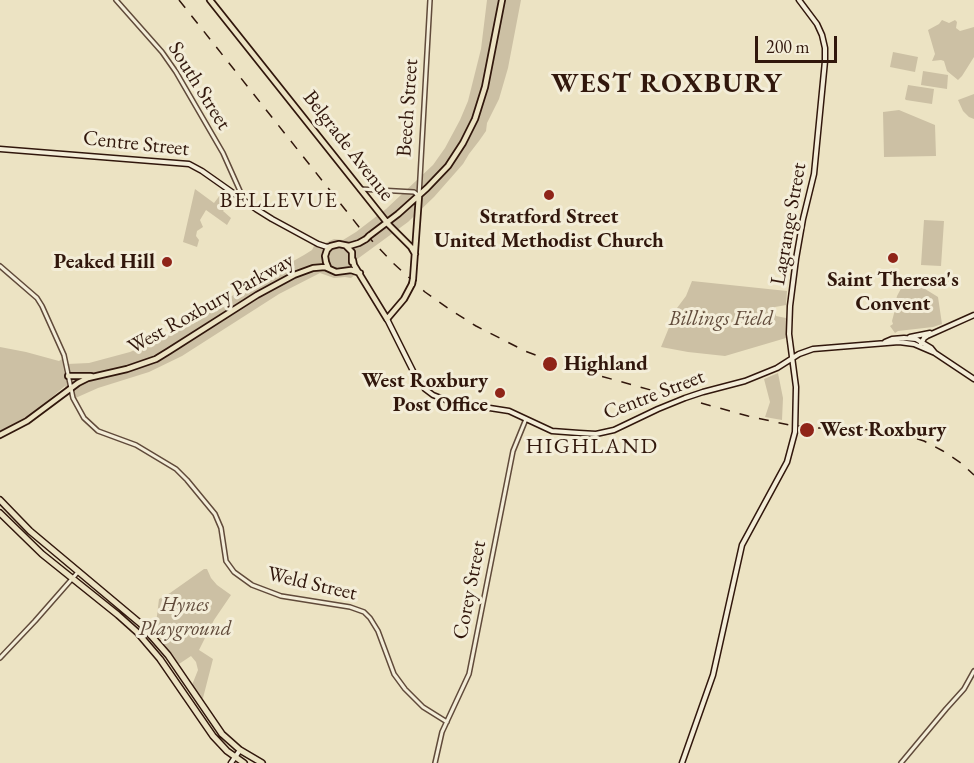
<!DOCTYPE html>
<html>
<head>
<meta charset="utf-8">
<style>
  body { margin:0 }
  #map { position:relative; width:974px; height:763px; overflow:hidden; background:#ece3c3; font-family:"EB Garamond",serif }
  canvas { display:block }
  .scale { position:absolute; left:755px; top:36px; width:82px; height:27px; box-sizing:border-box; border:3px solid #31170c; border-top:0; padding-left:8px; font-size:18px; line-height:21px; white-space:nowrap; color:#31170c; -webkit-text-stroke:4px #f3edd8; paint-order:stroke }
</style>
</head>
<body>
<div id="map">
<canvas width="974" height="763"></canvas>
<div class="scale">200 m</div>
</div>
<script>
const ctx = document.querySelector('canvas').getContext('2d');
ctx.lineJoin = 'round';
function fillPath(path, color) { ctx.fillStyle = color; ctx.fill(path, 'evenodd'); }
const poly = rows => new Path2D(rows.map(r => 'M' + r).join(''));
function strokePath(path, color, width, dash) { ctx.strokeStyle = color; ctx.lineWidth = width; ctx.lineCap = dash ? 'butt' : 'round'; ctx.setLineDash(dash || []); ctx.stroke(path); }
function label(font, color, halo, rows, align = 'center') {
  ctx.font = font + ' "EB Garamond",serif'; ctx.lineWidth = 6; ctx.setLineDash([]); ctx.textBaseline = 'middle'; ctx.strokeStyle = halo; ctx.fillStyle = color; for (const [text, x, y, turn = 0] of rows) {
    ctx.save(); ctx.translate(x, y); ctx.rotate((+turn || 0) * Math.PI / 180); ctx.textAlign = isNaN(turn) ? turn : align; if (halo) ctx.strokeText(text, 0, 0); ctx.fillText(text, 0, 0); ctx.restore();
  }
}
const green = poly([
  [487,0,521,0,508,68,499,99,487,123,486,131,479,141,469,154,463,164,434,197,408,222,356,260,361,270,351,278,345,277,334,278,320,273,279,294,182,356,149,372,98,388,71,400,65,386,32,414,0,431,0,347,26,352,59,361,62,359,65,376,70,374,67,364,89,363,130,352,177,331,235,294,304,255,312,250,317,240,325,243,334,239,343,240,356,232,386,209,433,165,445,148,460,120,468,101,481,49],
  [942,20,949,23,955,20,957,22,956,28,960,31,974,27,974,57,962,76,958,80,947,71,944,61,941,60,932,61,935,54,928,30,939,24],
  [893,52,918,57,915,72,890,67],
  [923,71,948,75,947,89,921,85],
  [908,85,934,89,932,104,906,100,905,99],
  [974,94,974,119,969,117,963,111,958,100],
  [899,110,935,125,936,156,884,157,883,112],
  [195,189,214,203,224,190,233,199,223,211,231,218,227,225,206,210,200,220,203,227,197,231,196,236,199,240,197,247,183,242],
  [924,220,944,221,941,266,921,265],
  [692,281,787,291,786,305,775,307,776,316,786,318,786,338,725,356,688,352,661,347,677,308,686,296],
  [908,281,916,285,917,284,938,297,942,324,933,327,898,331,895,333,890,326,893,324,892,321,896,306,895,305,897,296,904,283],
  [778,373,783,398,782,420,765,417,770,402,764,379],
  [204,569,207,569,211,578,217,585,231,595,214,620,199,650,213,659,203,698,200,699,192,685,198,670,196,662,191,656,179,664,155,632,159,599,170,593]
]);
const tertiary = poly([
  [116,0,162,52,176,72,223,153,240,191,240,198],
  [360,189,414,192,419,196,430,0],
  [0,266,37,298,42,306,64,355,73,398,84,418,98,431,136,445,176,469,187,480,215,514,221,528,226,561,234,572,252,585,281,596,350,607,364,612,370,618,378,631,394,674,405,689,423,707,447,722],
  [0,658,35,621,78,572],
  [435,763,442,732,469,674,513,451,526,419],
  [901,763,946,709,964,689,974,671]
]);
const secondary = poly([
  [0,149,189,164,202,171,256,209,272,219,318,244,327,247,331,246],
  [387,319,416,377,425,389,433,395,451,402,509,411,552,431,579,433,596,434,614,430,658,409,685,398,703,392,745,381,777,368,799,354,813,349,899,342,914,344,935,353],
  [910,337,930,333],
  [885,342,892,339,904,338,916,339,931,348,935,353,974,379],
  [921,344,924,338,927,336,974,315],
  [231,763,240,750],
  [682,763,713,675,742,545,787,462,795,432,796,387,789,334,790,306,796,259,803,219,814,174,825,61,825,48,822,35,817,24,799,0]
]);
const primary = poly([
  [210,0,389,225,411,247,415,254],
  [369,236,398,214,427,188,448,166,463,143,475,119,485,87,502,0],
  [346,246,352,252,352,262],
  [353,260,354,265,387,319,404,299,412,284],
  [328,267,326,262,325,256,327,250,331,246,339,244,349,246,359,243,366,239],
  [413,279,419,196],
  [68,376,91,376],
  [0,435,27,421,78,383,88,378,127,369,156,359,169,351,257,295,294,275,313,268,325,267,336,272,351,270,360,273]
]);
const trunk = poly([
  [0,500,30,531,141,624,168,655,222,734,240,750,262,763],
  [0,513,42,554,118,615,137,632,160,659,213,736,227,751,244,763]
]);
const rail = poly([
  [179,0,359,227,393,263,425,292,449,309,476,326,525,351,568,367,676,397],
  [701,403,748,416,789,425,817,428,878,430,905,435,924,441,943,451,961,463,974,475]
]);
const primaryBridge = poly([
  [366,239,369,236],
  [412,284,413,279]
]);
const markers = [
  [549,195,6,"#8f2418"],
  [893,258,6,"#8f2418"],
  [167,262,6,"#8f2418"],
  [550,364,8,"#8f2418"],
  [500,393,6,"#8f2418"],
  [807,430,8,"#8f2418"]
];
const streetNames = [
  ["South Street",199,86,58],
  ["Beech Street",408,108,-86],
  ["Centre Street",136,144,6],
  ["Belgrade Avenue",348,146,52],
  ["Lagrange Street",789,224,-80],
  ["West Roxbury Parkway",211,304,-29],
  ["Centre Street",654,395,-21],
  ["Weld Street",312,584,13],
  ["Corey Street",470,590,-79]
];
const poiNames = [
  ["Stratford Street",549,217],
  ["United Methodist Church",549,241],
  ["Peaked Hill",155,262,"right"],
  ["Saint Theresa's",893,280],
  ["Convent",893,304],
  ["Highland",564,364,"left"],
  ["West Roxbury",488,381,"right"],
  ["Post Office",488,405,"right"],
  ["West Roxbury",820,430,"left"]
];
const parkNames = [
  ["Billings Field",721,319],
  ["Hynes",185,605],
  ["Playground",185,629]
];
const neighbourhoodNames = [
  ["BELLEVUE",279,201],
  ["HIGHLAND",592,447]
];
const districtNames = [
  ["WEST ROXBURY",667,85]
];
fillPath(green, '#ccc0a4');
strokePath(tertiary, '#604a3a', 6);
strokePath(secondary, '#31170c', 7);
strokePath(primary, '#31170c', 8);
strokePath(trunk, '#31170c', 8);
strokePath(tertiary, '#f3edd8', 3);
strokePath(secondary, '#f3edd8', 4);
strokePath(primary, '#ece3c3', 4.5);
strokePath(trunk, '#ece3c3', 5);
strokePath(rail, '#31170c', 1.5, [10, 10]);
strokePath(primaryBridge, '#31170c', 8, []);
strokePath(primaryBridge, '#ece3c3', 4.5);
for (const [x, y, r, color] of markers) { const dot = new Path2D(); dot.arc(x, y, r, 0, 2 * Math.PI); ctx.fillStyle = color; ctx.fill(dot); strokePath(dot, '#f3edd8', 2); }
label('21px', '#31170c', '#f3edd8', streetNames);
label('bold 21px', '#31170c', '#f3edd8', poiNames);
label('italic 21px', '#604a3a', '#f3edd8', parkNames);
ctx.letterSpacing = '1.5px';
label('22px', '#31170c', '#f3edd8', neighbourhoodNames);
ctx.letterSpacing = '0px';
ctx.letterSpacing = '1.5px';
label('bold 27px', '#31170c', '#f3edd8', districtNames);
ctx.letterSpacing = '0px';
</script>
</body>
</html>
